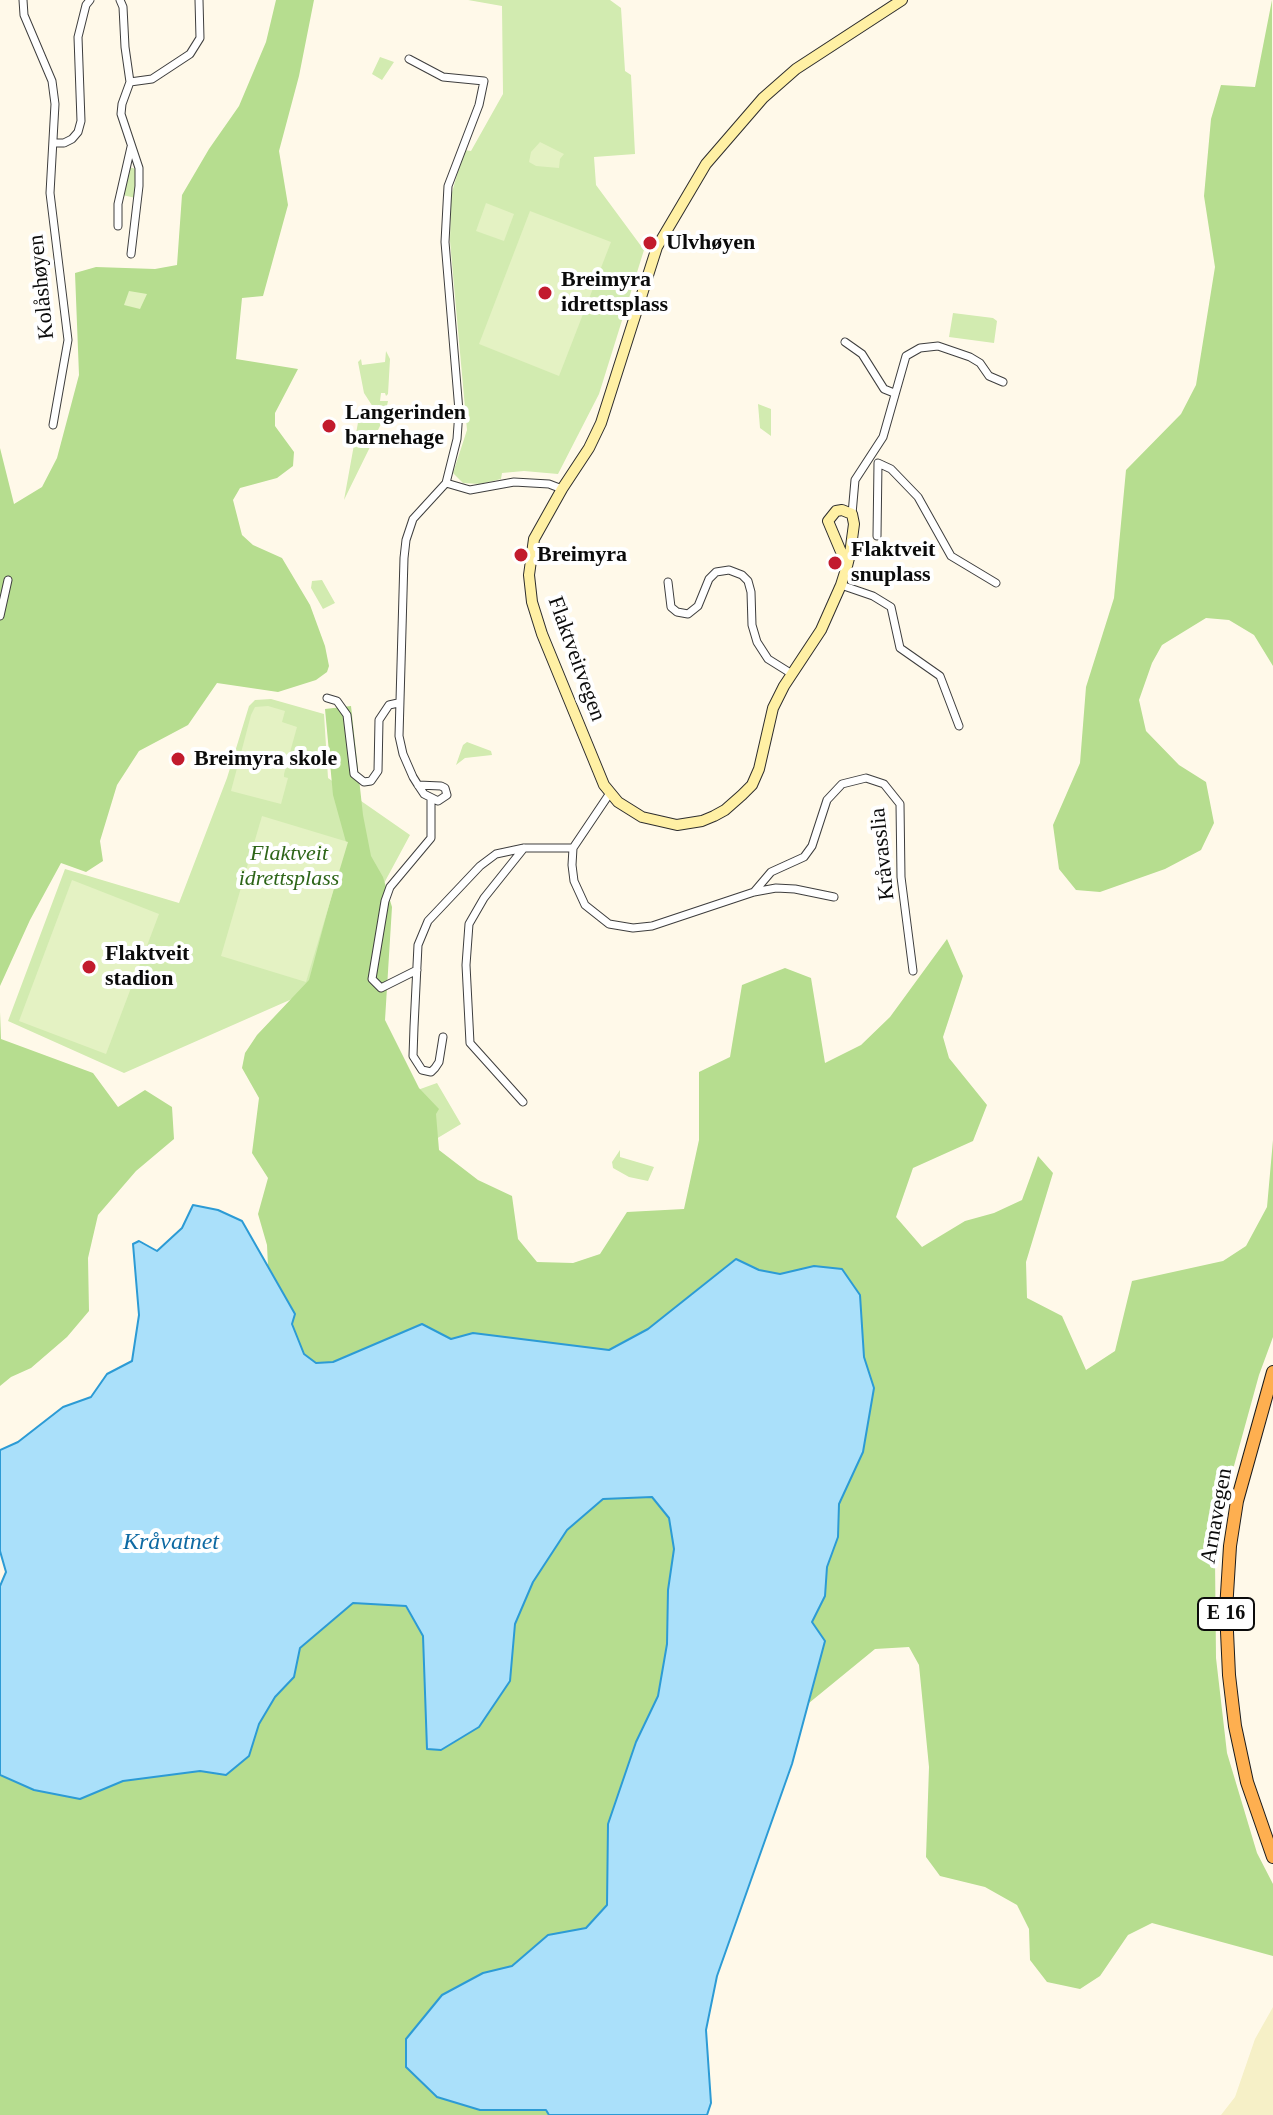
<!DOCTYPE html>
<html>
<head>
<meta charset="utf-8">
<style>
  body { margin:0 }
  canvas { display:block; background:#fff9e9 }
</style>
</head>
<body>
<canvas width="1273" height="2115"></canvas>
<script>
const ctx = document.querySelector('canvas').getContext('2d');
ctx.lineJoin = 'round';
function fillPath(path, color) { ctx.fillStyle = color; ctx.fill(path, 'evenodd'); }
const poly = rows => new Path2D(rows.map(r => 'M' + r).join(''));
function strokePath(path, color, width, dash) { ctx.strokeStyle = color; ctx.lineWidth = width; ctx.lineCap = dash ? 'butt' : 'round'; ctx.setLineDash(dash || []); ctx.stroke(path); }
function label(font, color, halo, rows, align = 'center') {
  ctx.font = font + ' "Times New Roman",serif'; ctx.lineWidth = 8; ctx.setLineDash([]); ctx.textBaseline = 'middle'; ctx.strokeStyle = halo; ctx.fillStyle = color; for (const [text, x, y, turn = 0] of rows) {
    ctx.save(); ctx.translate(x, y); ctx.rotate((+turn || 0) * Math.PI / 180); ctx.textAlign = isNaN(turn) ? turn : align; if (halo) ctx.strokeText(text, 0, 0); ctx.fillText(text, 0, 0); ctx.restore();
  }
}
const farmland = poly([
  [1273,2007,1273,2115,1221,2115,1235,2097,1255,2039]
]);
const green = poly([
  [468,0,610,0,621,8,625,71,631,75,635,154,594,157,596,185,644,250,599,394,558,474,524,471,502,473,501,479,480,484,463,483,453,473,467,430,450,241,451,196,464,150,471,151,503,94,502,6],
  [380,57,394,62,382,80,372,74],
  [129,167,136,169,136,198,122,195],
  [953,313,993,318,997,321,994,343,949,337],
  [386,351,390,359,388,394,386,396,385,393,381,393,380,401,388,401,385,415,373,407,364,393,358,362,361,359,362,365,385,362],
  [758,404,771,409,771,436,760,428],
  [367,407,383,420,372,442,367,439,363,447,370,447,344,500,359,417],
  [322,580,335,603,323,609,311,588,312,581],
  [271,699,324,714,328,778,410,835,382,887,317,988,124,1073,8,1021,65,869,179,903,227,778,249,706,255,700],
  [467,742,491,751,492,755,465,758,456,765,463,745],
  [437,1083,461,1124,436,1139,412,1092],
  [620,1150,620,1157,654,1167,648,1181,629,1177,613,1168,612,1162]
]);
const forest = poly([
  [276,0,314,0,299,76,279,151,288,205,263,296,242,298,236,359,298,369,275,413,275,426,294,452,293,466,277,478,240,488,233,500,242,535,253,545,282,558,310,605,325,646,329,666,327,672,316,680,278,692,217,683,188,725,139,751,117,785,100,841,103,861,86,872,61,863,30,920,0,986,0,448,14,504,42,487,57,458,79,375,75,273,96,267,155,269,177,265,182,195,209,149,239,106,266,42],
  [1272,0,1273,666,1254,635,1229,620,1206,618,1162,645,1152,663,1139,700,1146,731,1179,765,1206,782,1214,823,1201,850,1165,869,1100,892,1076,890,1059,869,1053,825,1080,763,1086,687,1114,598,1126,470,1181,414,1196,385,1215,267,1204,196,1211,119,1221,85,1255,87],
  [351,706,363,815,371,856,383,877,392,907,385,1020,419,1088,439,1109,436,1114,439,1150,478,1180,512,1196,518,1239,537,1262,573,1263,600,1254,627,1212,684,1209,699,1140,699,1072,730,1057,742,985,785,968,811,978,825,1063,861,1045,890,1017,947,939,963,976,943,1037,949,1058,987,1105,973,1141,913,1168,896,1217,922,1247,965,1221,994,1213,1022,1200,1038,1156,1053,1173,1026,1262,1027,1298,1062,1316,1086,1370,1115,1351,1132,1281,1223,1261,1246,1246,1267,1207,1273,1140,1273,1337,1259,1375,1229,1484,1215,1559,1216,1658,1227,1753,1257,1853,1273,1884,1273,1956,1152,1923,1128,1935,1100,1976,1080,1989,1047,1982,1030,1960,1029,1929,1017,1905,985,1887,940,1876,926,1857,929,1767,919,1665,909,1647,875,1649,809,1703,825,1641,812,1622,825,1596,827,1567,838,1537,839,1504,863,1452,874,1388,864,1357,860,1295,814,1266,780,1274,759,1270,735,1259,648,1329,609,1350,474,1333,451,1339,422,1324,333,1362,316,1363,304,1354,292,1324,295,1314,268,1266,267,1245,258,1214,268,1178,252,1153,259,1098,242,1068,245,1053,257,1035,309,980,346,842,333,795,325,709],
  [0,1012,1,1039,93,1073,118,1107,145,1090,172,1107,174,1139,136,1171,98,1215,88,1258,89,1311,67,1337,31,1368,11,1377,0,1386],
  [652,1497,669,1518,674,1549,668,1590,667,1644,658,1696,636,1742,608,1824,607,1905,586,1928,548,1935,512,1966,483,1973,406,2067,437,2097,480,2110,546,2110,549,2115,0,2115,0,1775,34,1790,80,1799,123,1781,200,1771,226,1774,249,1756,258,1724,275,1697,294,1677,300,1648,353,1603,405,1606,423,1636,427,1748,510,1681,515,1624,533,1582,567,1530,603,1499]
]);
const pitch = poly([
  [540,142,564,154,560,159,559,168,536,166,529,162,531,152],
  [486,203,514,214,504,241,476,231],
  [530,211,611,242,559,376,479,344],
  [129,291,147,294,140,309,124,305],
  [268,706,285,711,282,722,297,727,284,774,284,777,288,778,281,804,231,791,251,715,255,707],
  [262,816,348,842,306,982,221,956],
  [72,880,159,914,106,1054,19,1021]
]);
const water = poly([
  [193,1205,218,1210,242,1221,295,1314,292,1324,304,1354,316,1363,333,1362,422,1324,451,1339,473,1333,609,1350,648,1329,736,1259,759,1270,780,1274,814,1266,842,1269,860,1295,864,1357,874,1388,863,1452,839,1504,838,1537,827,1567,825,1596,812,1622,825,1641,792,1764,717,1976,706,2030,711,2103,707,2115,549,2115,546,2110,480,2110,437,2097,406,2067,406,2039,442,1995,483,1973,512,1966,548,1935,586,1928,607,1905,608,1824,636,1742,658,1696,667,1644,668,1590,674,1549,669,1518,652,1497,603,1499,567,1530,533,1582,515,1624,510,1681,479,1727,441,1750,427,1749,423,1636,406,1606,353,1603,300,1648,294,1677,275,1697,259,1724,249,1756,226,1775,200,1771,123,1781,80,1799,34,1790,0,1775,0,1586,6,1572,0,1551,0,1450,18,1442,63,1407,91,1397,107,1374,132,1361,139,1315,133,1244,139,1241,157,1251,182,1228,193,1205]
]);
const minor = poly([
  [23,0,24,15,52,81,55,104,50,193,68,340,53,425],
  [120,0,123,7,125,47,130,82,122,104,121,114,139,168,139,186,131,254],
  [409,59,443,77,484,81,479,105,448,186,445,242,459,411,457,439,446,483,470,490,514,482,549,484,562,489],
  [130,82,152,79,190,54,200,38,199,0],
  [53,143,64,143,72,139,78,132,81,121,78,37,86,5,90,0],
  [118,226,118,204,131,147],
  [845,342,862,354,884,389,894,393],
  [852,514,855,480,883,437,906,356,920,348,938,346,970,357,980,363,989,376,1003,382],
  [877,536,878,463,891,469,918,497,951,556,996,583],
  [668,582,671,607,677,612,688,614,698,606,709,579,716,572,729,570,742,575,748,581,751,592,752,625,757,642,768,659,792,674],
  [841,585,873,596,891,607,900,648,940,676,959,726],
  [0,616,8,580],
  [327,698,337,701,347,715,354,774,364,782,371,781,378,771,379,720,389,705,398,703],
  [418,785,441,786,445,788,447,795,438,801,424,794,418,785,413,777,403,754,399,736,404,558,406,540,413,519,446,483],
  [610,793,573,848,572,865,574,881,585,905,609,924,633,928,652,926,754,892,776,888,795,889,834,897],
  [754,892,771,872,804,857,812,846,827,800,842,784,866,778,884,784,900,804,901,877,913,971],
  [417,970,381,988,372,979,385,901,390,887,431,838,431,800],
  [443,1037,439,1062,435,1068,431,1072,422,1070,413,1056,414,1027,418,945,428,921,480,866,496,854,524,848,573,848],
  [523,1102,470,1043,466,965,469,924,484,898,524,848]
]);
const secondary = poly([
  [847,566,828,521,836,511,842,510,852,514,854,524,850,554,847,566,841,585,821,630,784,686,773,708,759,769,752,785,742,795,725,810,714,816,702,821,677,825,642,817,618,802,604,785,542,634,532,602,529,575,534,539,562,489,589,448,601,423,657,247,706,164,763,98,796,69,902,0]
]);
const trunk = poly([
  [1273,1372,1237,1501,1230,1546,1226,1610,1229,1675,1235,1726,1247,1782,1273,1857]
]);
const markers = [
  [650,243,8,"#c21b2d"],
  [545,293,8,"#c21b2d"],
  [329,426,8,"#c21b2d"],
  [521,555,8,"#c21b2d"],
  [835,563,8,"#c21b2d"],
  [178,759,8,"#c21b2d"],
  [89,967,8,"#c21b2d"]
];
const shields = [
  [1226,1614,56]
];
const shieldNames = [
  ["E 16",1226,1614]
];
const poiNames = [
  ["Ulvhøyen",666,243],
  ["Breimyra",561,280],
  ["idrettsplass",561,305],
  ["Langerinden",345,413],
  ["barnehage",345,438],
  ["Flaktveit",851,550],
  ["snuplass",851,575],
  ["Breimyra",537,555],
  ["Breimyra skole",194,759],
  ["Flaktveit",105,954],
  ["stadion",105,979]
];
const streetNames = [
  ["Kolåshøyen",42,287,-96],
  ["Flaktveitvegen",576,659,70],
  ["Kråvasslia",883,854,-96],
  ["Arnavegen",1217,1516,-80]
];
const parkNames = [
  ["Flaktveit",289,854],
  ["idrettsplass",289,879]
];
const waterNames = [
  ["Kråvatnet",171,1543]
];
fillPath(farmland, '#f6f0c7');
fillPath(green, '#d2ebb0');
fillPath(forest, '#b6dd8f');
fillPath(pitch, '#e4f2c3');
fillPath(water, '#aae0fa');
strokePath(water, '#2c9bd5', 2);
strokePath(minor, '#3e3e3e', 9);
strokePath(secondary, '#2d2d2d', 12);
strokePath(trunk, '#1c1c1c', 14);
strokePath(minor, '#fff', 7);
strokePath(secondary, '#fff0a4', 10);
strokePath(trunk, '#feaf50', 12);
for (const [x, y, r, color] of markers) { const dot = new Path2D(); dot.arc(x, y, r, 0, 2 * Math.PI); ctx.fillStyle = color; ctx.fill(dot); strokePath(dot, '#fff', 3); }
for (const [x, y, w] of shields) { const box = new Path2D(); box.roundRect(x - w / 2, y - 16, w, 32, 6); ctx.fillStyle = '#fff'; ctx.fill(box); strokePath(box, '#0b0b0b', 2); }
label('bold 20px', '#0b0b0b', null, shieldNames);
label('bold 22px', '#0b0b0b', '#fff', poiNames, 'left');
label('22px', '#0b0b0b', '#fff', streetNames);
label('italic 22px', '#2d6518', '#fff', parkNames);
label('italic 24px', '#0e6aa3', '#fff', waterNames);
</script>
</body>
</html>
